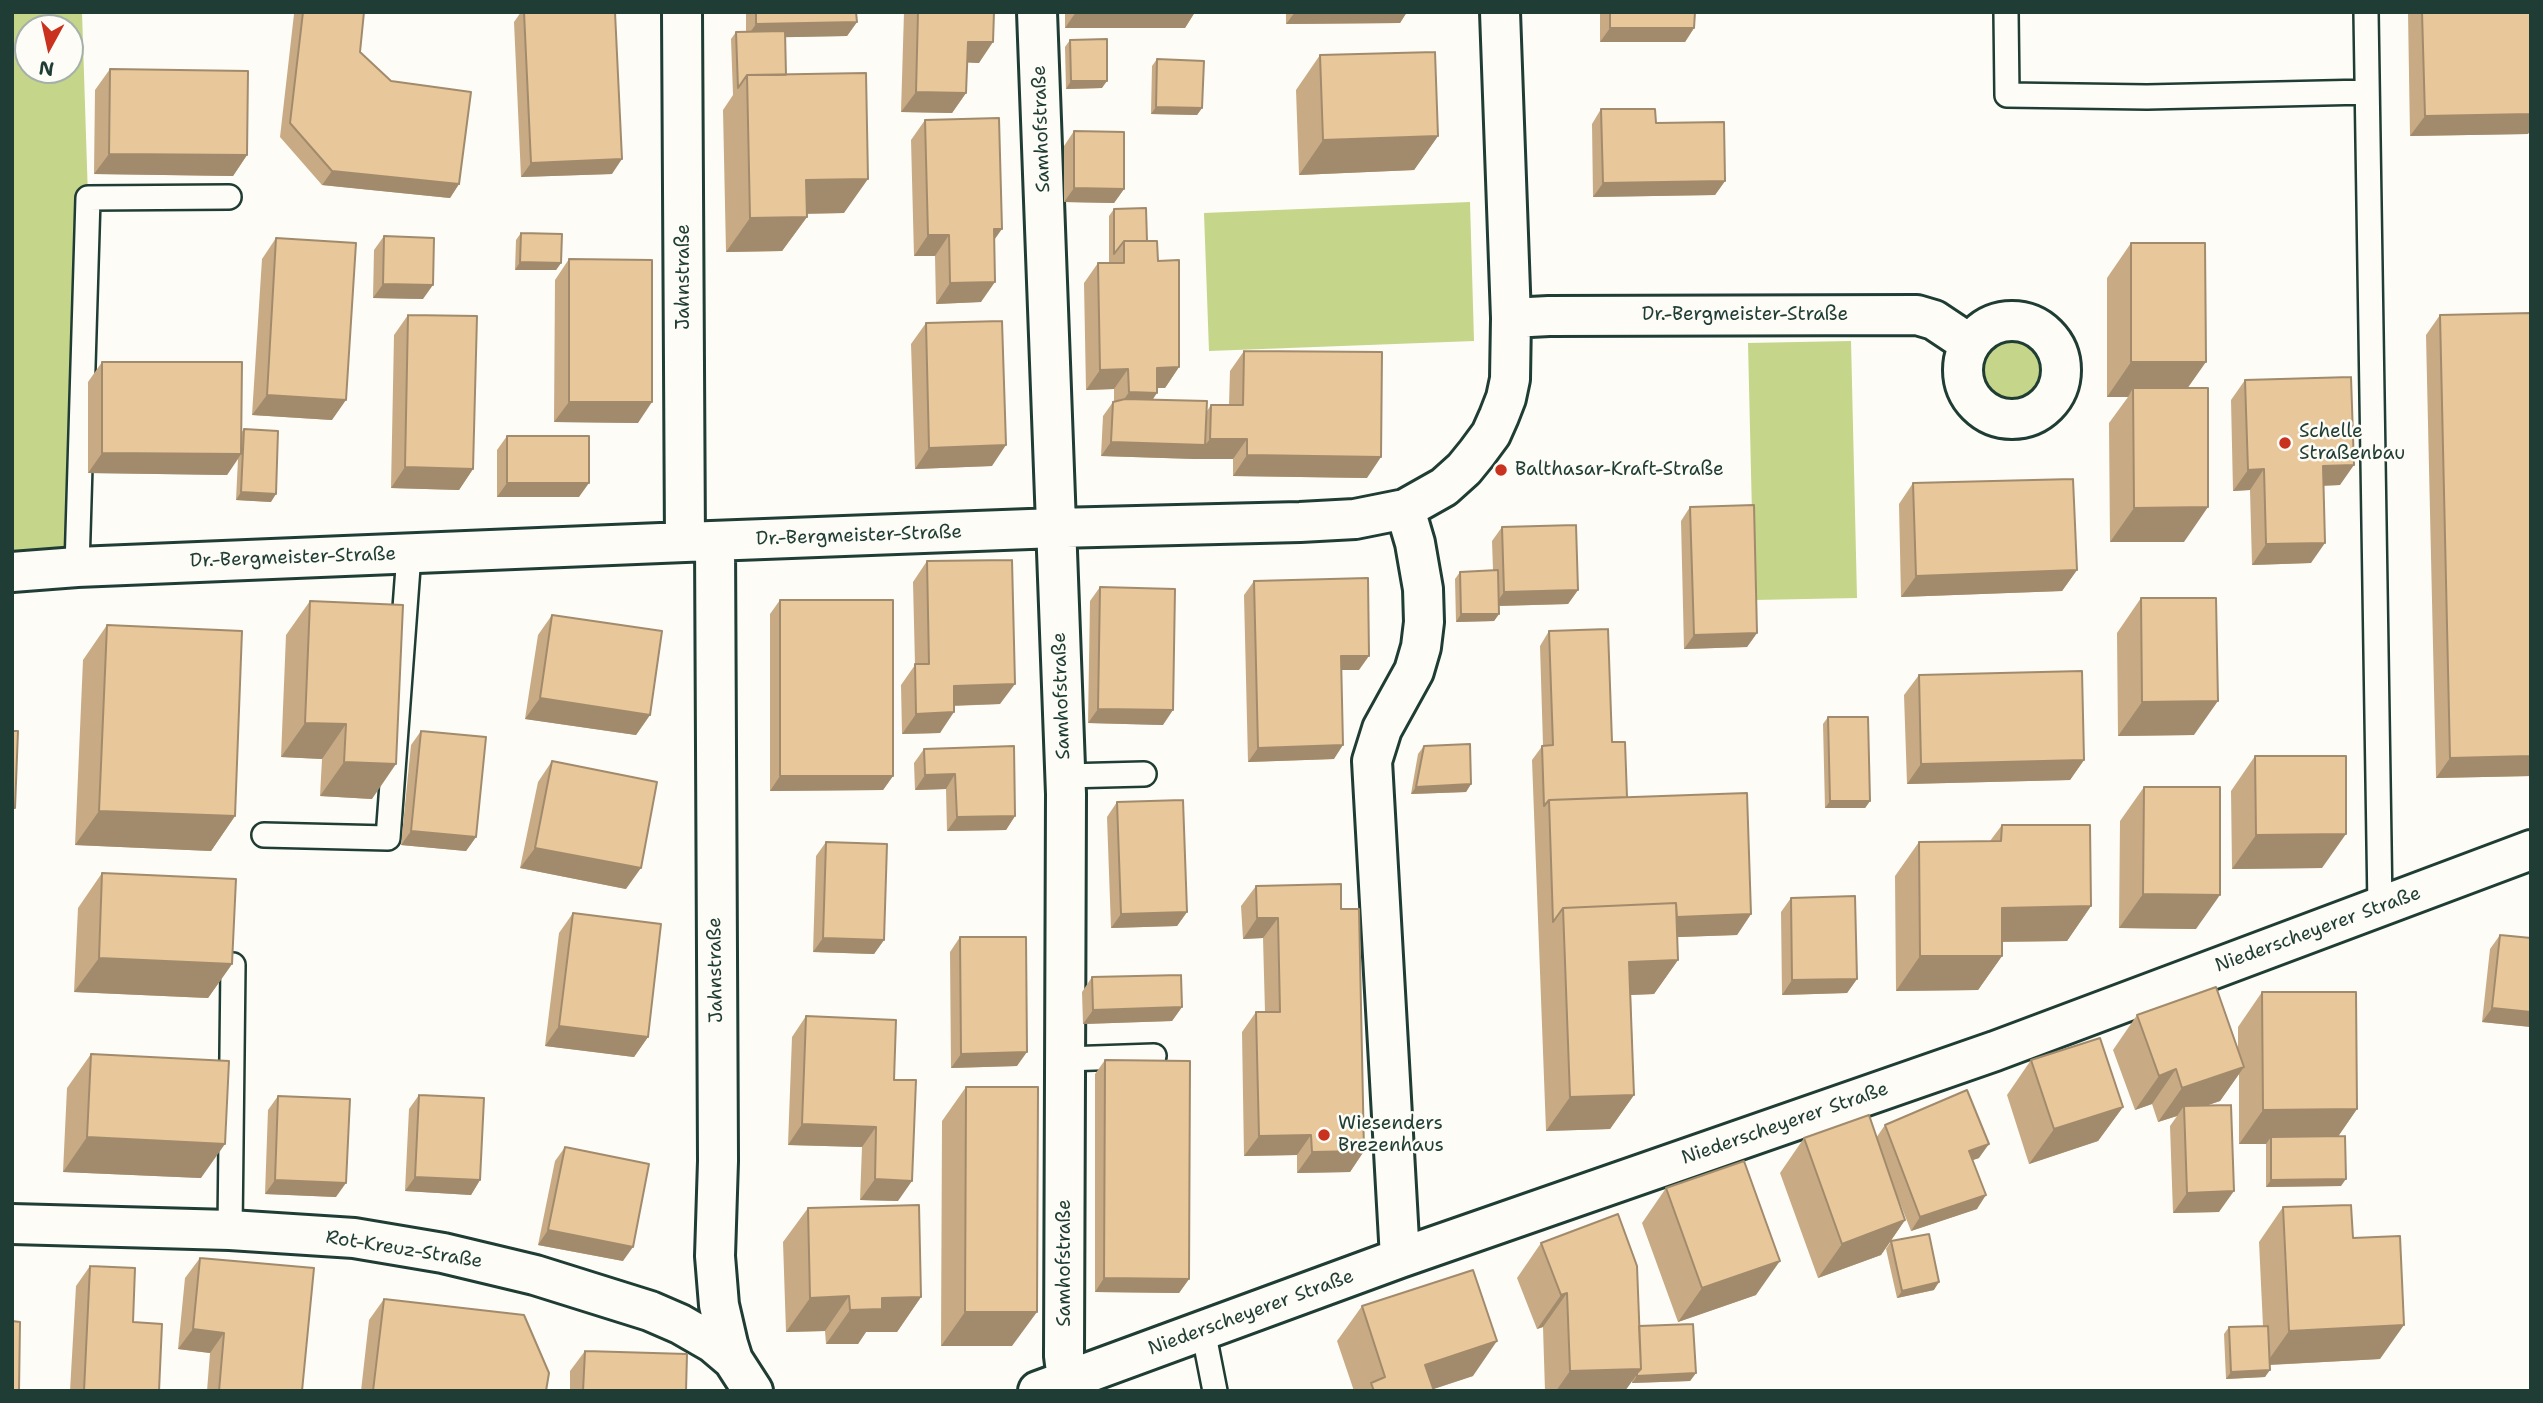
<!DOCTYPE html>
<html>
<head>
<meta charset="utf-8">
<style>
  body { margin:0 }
  #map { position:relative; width:2543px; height:1403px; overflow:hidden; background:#fdfcf7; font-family:"Shantell Sans",sans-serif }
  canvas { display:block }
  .frame { position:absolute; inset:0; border:14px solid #1f3d34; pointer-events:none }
  .north { position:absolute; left:14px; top:14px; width:70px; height:70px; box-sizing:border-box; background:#fdfcf7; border:2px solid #a4b0a9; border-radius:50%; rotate:188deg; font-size:19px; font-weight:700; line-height:28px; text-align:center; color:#1f3d34 }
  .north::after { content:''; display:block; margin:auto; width:24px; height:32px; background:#c8321e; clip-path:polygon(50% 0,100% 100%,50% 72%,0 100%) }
</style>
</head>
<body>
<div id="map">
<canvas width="2543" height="1403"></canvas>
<div class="frame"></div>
<div class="north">N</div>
</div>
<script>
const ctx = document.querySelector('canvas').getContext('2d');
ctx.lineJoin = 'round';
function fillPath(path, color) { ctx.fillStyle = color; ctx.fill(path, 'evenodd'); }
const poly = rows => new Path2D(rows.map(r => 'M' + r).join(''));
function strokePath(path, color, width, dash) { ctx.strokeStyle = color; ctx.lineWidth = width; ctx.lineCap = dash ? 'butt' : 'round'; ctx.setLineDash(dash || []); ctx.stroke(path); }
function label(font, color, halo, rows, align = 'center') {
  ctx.font = font + ' "Shantell Sans",sans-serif'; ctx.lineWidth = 5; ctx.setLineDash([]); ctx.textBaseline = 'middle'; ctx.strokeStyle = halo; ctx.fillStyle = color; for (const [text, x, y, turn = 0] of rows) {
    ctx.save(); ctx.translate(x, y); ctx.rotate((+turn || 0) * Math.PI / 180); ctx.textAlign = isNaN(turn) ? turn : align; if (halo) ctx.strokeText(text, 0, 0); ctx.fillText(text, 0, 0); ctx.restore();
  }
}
const green = poly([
  [12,12,82,12,88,198,77,567,12,572],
  [28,28,70,28,70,70,28,70],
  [1470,202,1474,341,1209,351,1204,213],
  '1982 370a30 30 0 1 1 60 0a30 30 0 1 1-60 0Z',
  [1851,341,1857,598,1754,600,1748,343]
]);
const service = poly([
  [2006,12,2007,95,2147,97,2367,92],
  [2366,12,2380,907],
  [77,567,88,198,229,197],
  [1065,776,1144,774],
  [264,835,388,838,409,554],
  [1065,1059,1154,1056],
  [230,1230,233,965],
  [1203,1330,1215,1391]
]);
const minor = poly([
  [682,12,685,542],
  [1037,12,1066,794,1064,1356,1067,1380],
  [1511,318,1549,316,1917,315,1934,320,1970,344],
  '1963 370a49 49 0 1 1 98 0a49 49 0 1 1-98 0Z',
  [715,541,718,1161,715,1256,719,1305,728,1344,733,1360,753,1391],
  [12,572,77,567,685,542,1056,528,1300,522,1355,519,1405,509,1444,487,1464,469,1477,453,1491,434,1499,416,1506,398,1510,379,1511,318,1500,12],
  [12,1224,230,1230,354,1238,443,1253,535,1275,650,1311,680,1324,713,1343,733,1360],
  [1400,1258,1372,761,1382,729,1414,671,1421,647,1424,622,1423,589,1415,543,1405,509],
  [1038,1391,1400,1258,1995,1051,2531,850]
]);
const wall = poly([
  [295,12,364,12,360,52,459,184,450,198,322,185,280,137,294,14],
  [521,12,615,12,612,174,521,177,514,22],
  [746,12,856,12,857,22,847,36,785,37,786,75,844,213,806,214,807,217,782,251,726,252,723,110,733,95,731,39,736,32,746,32],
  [904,12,994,12,979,63,967,62,966,93,952,113,901,112],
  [1065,12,1195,12,1185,28,1065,28],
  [1286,12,1407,12,1400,23,1286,24],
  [1600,12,1695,12,1694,28,1685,42,1600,42],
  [2408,12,2531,12,2528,134,2410,136],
  [1070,40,1102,88,1066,89,1065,47],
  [1320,55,1438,136,1414,170,1299,175,1296,90],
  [1157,59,1202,108,1197,115,1151,114,1152,66],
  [110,69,247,155,233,176,94,174,95,90],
  [1601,109,1656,123,1725,181,1715,195,1593,197,1592,124],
  [925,120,994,240,981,302,936,304,935,256,914,256,911,140],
  [1074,131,1124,189,1114,203,1064,202,1064,146],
  [1114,209,1147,241,1158,261,1179,367,1165,388,1157,388,1153,399,1207,411,1211,405,1229,405,1230,371,1244,351,1367,478,1233,476,1233,459,1195,459,1101,456,1103,416,1113,402,1114,401,1114,389,1086,390,1084,283,1098,263,1109,263,1109,216],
  [521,233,561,263,556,270,515,270,516,240],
  [384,236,423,299,373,298,374,250],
  [276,238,332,420,252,415,262,259],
  [2131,243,2188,388,2184,542,2110,542,2109,423,2128,397,2107,397,2107,278],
  [569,259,638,423,554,422,555,280],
  [2531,313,2531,776,2436,778,2426,335,2440,315],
  [408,315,473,469,459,490,391,488,394,335],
  [926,323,992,466,915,469,911,344],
  [102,362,241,433,244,429,271,502,236,500,238,459,227,475,88,473,88,382],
  [2245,380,2340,485,2323,486,2311,563,2252,565,2250,490,2233,491,2231,400],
  [507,436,579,497,497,497,497,450],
  [1913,483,2077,570,2062,591,1901,597,1899,504],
  [1690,507,1757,633,1747,647,1684,649,1681,521],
  [1502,527,1578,590,1568,604,1499,606,1499,614,1494,621,1456,622,1455,579,1460,572,1493,570,1492,541],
  [927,561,1000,704,954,706,940,733,902,734,901,685,915,665,913,582],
  [1254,581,1359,670,1342,670,1334,759,1248,762,1244,595],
  [1100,587,1163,725,1088,723,1090,601],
  [2141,598,2194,735,2118,736,2117,633],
  [780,600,893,776,883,790,770,791,770,614],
  [310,601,372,799,320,796,322,759,281,757,286,635],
  [552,615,650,715,636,735,525,719,538,635],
  [107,625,235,816,211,851,75,845,83,660],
  [1549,631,1612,742,1627,797,1751,914,1737,935,1677,937,1678,960,1654,994,1631,995,1634,1095,1610,1129,1546,1131,1532,760,1543,745,1540,646],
  [1919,675,2084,760,2070,780,1907,784,1904,695],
  [1828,717,1870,801,1865,808,1825,808,1823,724],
  [421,731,476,837,466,851,401,845,411,745],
  [1424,746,1471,784,1466,792,1411,794,1418,754],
  [924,749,1015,816,1006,830,947,831,946,789,915,790,914,763],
  [2255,756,2322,868,2232,869,2231,791],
  [552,761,626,889,520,868,538,782],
  [2144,787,2196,929,2119,928,2120,821],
  [1117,802,1187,912,1177,926,1111,928,1107,817],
  [2002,825,2091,906,2067,941,2002,942,2002,956,1978,990,1896,991,1895,876,1919,842,1990,841],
  [826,842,884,940,874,954,813,952,816,856],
  [102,873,232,964,208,998,74,992,78,908],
  [1256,886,1341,909,1364,1151,1350,1172,1297,1173,1297,1155,1244,1156,1242,1032,1256,1012,1265,1012,1263,938,1243,939,1241,906],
  [1791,898,1857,979,1847,993,1782,995,1781,912],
  [573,913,648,1037,634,1057,545,1046,559,933],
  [2500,935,2531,938,2531,1027,2482,1022,2490,949],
  [960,937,1017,1066,951,1068,950,952],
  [1092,977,1182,1007,1172,1021,1083,1024,1082,992],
  [2262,992,2357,1109,2338,1136,2341,1186,2266,1187,2266,1144,2239,1144,2239,1074,2220,1101,2208,1105,2219,1212,2173,1213,2170,1126,2177,1116,2158,1122,2152,1104,2135,1110,2113,1050,2137,1015,2238,1052,2238,1027],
  [806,1016,894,1080,898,1201,860,1200,862,1147,788,1145,792,1037],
  [91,1054,201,1178,63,1172,67,1088],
  [1105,1060,1189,1279,1179,1293,1095,1292,1095,1074],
  [2031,1060,2123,1107,2098,1141,2029,1164,2007,1095],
  [966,1087,1012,1346,941,1346,942,1121],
  [419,1095,480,1180,471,1195,405,1191,409,1109],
  [278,1096,336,1197,265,1194,268,1110],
  [1885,1125,1979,1158,1972,1160,1977,1209,1911,1231,1894,1188,1905,1220,1881,1255,1818,1278,1780,1173,1804,1138,1876,1138],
  [565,1147,623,1261,538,1245,555,1161],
  [1666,1188,1756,1295,1678,1322,1642,1223],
  [2283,1207,2353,1238,2380,1359,2270,1365,2265,1377,2226,1379,2224,1334,2229,1327,2263,1326,2259,1242],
  [808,1208,921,1297,897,1332,866,1332,858,1344,826,1344,825,1331,786,1332,783,1242],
  [1891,1241,1934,1290,1897,1298,1886,1249],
  [1541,1243,1696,1373,1690,1381,1632,1383,1632,1380,1625,1391,1545,1391,1543,1327,1537,1329,1517,1278],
  [200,1258,302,1391,207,1391,210,1353,178,1349,185,1278],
  [90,1266,133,1322,159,1391,70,1391,76,1286],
  [384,1299,546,1391,361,1391,369,1320],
  [1362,1306,1473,1376,1434,1389,1434,1391,1354,1391,1337,1341],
  [585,1351,686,1391,570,1391,570,1371]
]);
const shadedWall = poly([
  [1076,12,1195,12,1185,28,1065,28],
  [1295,12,1407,12,1400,23,1286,24],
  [857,22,847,36,746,38,756,24],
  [1610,28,1694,28,1685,42,1600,42],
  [968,42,993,42,979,63,953,62],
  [1071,81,1107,81,1102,88,1066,89],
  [916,92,966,93,952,113,901,112],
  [1156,107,1202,108,1197,115,1151,114],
  [2531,114,2531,130,2528,134,2410,136,2425,116],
  [1438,136,1414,170,1299,175,1323,140],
  [109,154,247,155,233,176,94,174],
  [622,159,612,174,521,177,531,163],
  [332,171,459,184,450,198,322,185],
  [868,179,844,213,782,214,806,180],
  [1725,181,1715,195,1593,197,1603,183],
  [1074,188,1124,189,1114,203,1064,202],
  [807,217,782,251,726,252,750,218],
  [994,229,1002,229,987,250],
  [928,235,949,235,935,256,914,256],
  [520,262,561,263,556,270,515,270],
  [995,282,981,302,936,304,950,283],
  [383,284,433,285,423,299,373,298],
  [2131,362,2206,362,2182,396,2133,388,2128,397,2107,397],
  [1179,367,1165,388,1143,388,1157,368],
  [1128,369,1114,389,1086,390,1100,370],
  [1129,392,1157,393,1143,414,1115,413],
  [267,395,346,400,332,420,252,415],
  [569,402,652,402,638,423,554,422],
  [1210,439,1247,439,1233,459,1195,459,1101,456,1111,442,1205,445],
  [1006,445,992,466,915,469,929,448],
  [102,453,241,454,227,475,88,473],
  [1247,455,1381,457,1367,478,1233,476],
  [2354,465,2340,485,2309,486,2323,466],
  [405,467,473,469,459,490,391,488],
  [2264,469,2250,490,2233,491,2248,470],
  [507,483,589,483,579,497,497,497],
  [241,492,276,494,271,502,236,500],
  [2208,507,2184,542,2110,542,2134,508],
  [2325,543,2311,563,2252,565,2266,544],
  [2077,570,2062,591,1901,597,1916,576],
  [1578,590,1568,604,1494,606,1504,592],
  [1461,614,1499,614,1494,621,1456,622],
  [1757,633,1747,647,1684,649,1694,635],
  [1341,656,1369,656,1359,670,1331,670],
  [1015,684,1000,704,939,706,954,686],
  [540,698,650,715,636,735,525,719],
  [2218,701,2194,735,2118,736,2142,702],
  [1098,709,1173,710,1163,725,1088,723],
  [954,712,940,733,902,734,916,714],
  [305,723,346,724,322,759,281,757],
  [1343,745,1334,759,1248,762,1258,748],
  [2531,756,2531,776,2436,778,2450,758],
  [2084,760,2070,780,1907,784,1921,764],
  [344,762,396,764,372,799,320,796],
  [955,774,946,789,915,790,925,775],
  [780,776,893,776,883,790,770,791],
  [1471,784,1466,792,1411,794,1416,787],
  [1830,801,1870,801,1865,808,1825,808],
  [99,811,235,816,211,851,75,845],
  [1015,816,1006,830,947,831,957,817],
  [411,831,476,837,466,851,401,845],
  [2346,834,2322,868,2232,869,2256,835],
  [535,848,641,868,626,889,520,868],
  [2143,894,2220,895,2196,929,2119,928],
  [2091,906,2067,941,1978,942,2002,908],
  [1187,912,1177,926,1111,928,1121,914],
  [1751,914,1737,935,1564,941,1563,921],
  [1257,918,1278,918,1263,938,1243,939],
  [823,938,884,940,874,954,813,952],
  [1920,956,2002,956,1978,990,1896,991],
  [99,958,232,964,208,998,74,992],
  [1678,960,1654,994,1605,996,1629,962],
  [1857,979,1847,993,1782,995,1792,980],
  [1182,1007,1172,1021,1083,1024,1093,1010],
  [2492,1008,2531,1012,2531,1027,2482,1022],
  [559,1026,648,1037,634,1057,545,1046],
  [1027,1052,1017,1066,951,1068,961,1054],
  [2244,1067,2220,1101,2185,1113,2184,1106,2177,1116,2158,1122,2182,1088],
  [2176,1069,2152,1104,2135,1110,2159,1076],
  [1634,1095,1610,1129,1546,1131,1570,1097],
  [2123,1107,2098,1141,2029,1164,2054,1129],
  [2357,1109,2333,1144,2271,1137,2266,1144,2239,1144,2263,1110],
  [802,1124,876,1127,862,1147,788,1145],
  [1311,1135,1297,1155,1244,1156,1259,1136],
  [87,1137,225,1144,201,1178,63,1172],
  [1989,1144,1979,1158,1959,1165,1969,1151],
  [1364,1151,1350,1172,1297,1173,1312,1152],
  [415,1177,480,1180,471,1195,405,1191],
  [875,1179,912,1181,898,1201,860,1200],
  [2346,1179,2341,1186,2266,1187,2271,1180],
  [275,1180,346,1183,336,1197,265,1194],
  [2234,1191,2219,1212,2173,1213,2187,1193],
  [1986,1195,1977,1209,1911,1231,1920,1217],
  [1905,1220,1881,1255,1818,1278,1842,1244],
  [548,1230,633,1247,623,1261,538,1245],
  [1780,1261,1756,1295,1678,1322,1702,1288],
  [1104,1278,1189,1279,1179,1293,1095,1292],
  [1939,1282,1934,1290,1897,1298,1902,1291],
  [1567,1293,1543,1327,1537,1329,1561,1295],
  [849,1296,825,1331,786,1332,810,1298],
  [921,1297,897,1332,866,1332,858,1344,826,1344,850,1310,882,1298],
  [965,1312,1037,1312,1012,1346,941,1346],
  [2404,1325,2380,1359,2265,1365,2289,1331],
  [193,1329,224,1333,210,1353,178,1349],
  [1497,1341,1473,1376,1427,1391,1425,1365],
  [1641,1369,1625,1391,1556,1391,1570,1371],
  [2270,1370,2265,1377,2226,1379,2231,1372],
  [1696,1373,1690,1381,1632,1383,1637,1376]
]);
const building = poly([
  [303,12,364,12,360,52,391,81,471,92,459,184,332,171,290,123,303,12],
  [524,12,615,12,622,159,531,163,524,12],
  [756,12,856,12,857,22,756,24,756,12],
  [918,12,994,12,993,42,968,42,966,93,916,92,918,12],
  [1610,12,1695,12,1694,28,1610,28,1610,12],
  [2422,12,2531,12,2531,114,2425,116,2422,12],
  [785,31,786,75,747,75,738,88,736,32,785,31],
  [1107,39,1107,81,1071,81,1070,40,1107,39],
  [1435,52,1438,136,1323,140,1320,55,1435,52],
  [1157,59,1204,61,1202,108,1156,107,1157,59],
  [110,69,248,71,247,155,109,154,110,69],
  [866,73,868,179,806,180,807,217,750,218,747,75,866,73],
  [1601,109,1655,109,1656,123,1724,122,1725,181,1603,183,1601,109],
  [999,118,1002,229,994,229,995,282,950,283,949,235,928,235,925,120,999,118],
  [1074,131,1124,132,1124,189,1074,188,1074,131],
  [1146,208,1147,241,1124,241,1114,254,1114,209,1146,208],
  [521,233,562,234,561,263,520,262,521,233],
  [384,236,434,238,433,285,383,284,384,236],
  [276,238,356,243,346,400,267,395,276,238],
  [1124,241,1157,241,1158,261,1179,260,1179,367,1157,368,1157,393,1129,392,1128,369,1100,370,1098,263,1124,263,1124,241],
  [2131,243,2205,243,2206,362,2131,362,2131,243],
  [569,259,652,260,652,402,569,402,569,259],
  [2531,313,2531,756,2450,758,2440,315,2531,313],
  [408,315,477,316,473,469,405,467,408,315],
  [1002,321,1006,445,929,448,926,323,1002,321],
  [1244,351,1382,352,1381,457,1247,455,1247,439,1210,439,1211,405,1243,405,1244,351],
  [102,362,242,362,241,454,102,453,102,362],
  [2351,377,2354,465,2323,466,2325,543,2266,544,2264,469,2248,470,2245,380,2351,377],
  [2133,388,2208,388,2208,507,2134,508,2133,388],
  [1125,399,1207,401,1205,445,1111,442,1113,402,1125,399],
  [244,429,278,431,276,494,241,492,244,429],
  [507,436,589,436,589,483,507,483,507,436],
  [2073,479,2077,570,1916,576,1913,483,2073,479],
  [1754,505,1757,633,1694,635,1690,507,1754,505],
  [1576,525,1578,590,1504,592,1502,527,1576,525],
  [1012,560,1015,684,954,686,954,712,916,714,915,664,929,664,927,561,1012,560],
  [1498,570,1499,614,1461,614,1460,572,1498,570],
  [1368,578,1369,656,1341,656,1343,745,1258,748,1254,581,1368,578],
  [1100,587,1175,589,1173,710,1098,709,1100,587],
  [2141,598,2216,598,2218,701,2142,702,2141,598],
  [780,600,893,600,893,776,780,776,780,600],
  [310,601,403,605,396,764,344,762,346,724,305,723,310,601],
  [552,615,662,631,650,715,540,698,552,615],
  [107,625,242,631,235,816,99,811,107,625],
  [1608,629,1612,742,1625,742,1627,797,1549,800,1544,806,1542,746,1553,745,1549,631,1608,629],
  [2082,671,2084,760,1921,764,1919,675,2082,671],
  [1828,717,1868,717,1870,801,1830,801,1828,717],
  [12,731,18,731,15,808,12,808,12,731],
  [421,731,486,737,476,837,411,831,421,731],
  [1470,744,1471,784,1416,787,1424,746,1470,744],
  [1014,746,1015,816,957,817,955,774,925,775,924,749,1014,746],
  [2255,756,2346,756,2346,834,2256,835,2255,756],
  [552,761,657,782,641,868,535,848,552,761],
  [2144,787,2220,787,2220,895,2143,894,2144,787],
  [1747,793,1751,914,1677,917,1676,903,1563,908,1553,922,1549,800,1747,793],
  [1183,800,1187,912,1121,914,1117,802,1183,800],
  [2002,825,2090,825,2091,906,2002,908,2002,956,1920,956,1919,842,2001,841,2002,825],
  [826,842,887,844,884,940,823,938,826,842],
  [102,873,236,879,232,964,99,958,102,873],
  [1341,884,1341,909,1359,909,1364,1151,1312,1152,1311,1135,1259,1136,1256,1012,1280,1012,1278,918,1257,918,1256,886,1341,884],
  [1855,896,1857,979,1792,980,1791,898,1855,896],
  [1676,903,1678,960,1629,962,1634,1095,1570,1097,1563,908,1676,903],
  [573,913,661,924,648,1037,559,1026,573,913],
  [2500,935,2531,938,2531,1012,2492,1008,2500,935],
  [960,937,1026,937,1027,1052,961,1054,960,937],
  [1181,975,1182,1007,1093,1010,1092,977,1181,975],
  [2216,987,2244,1067,2182,1088,2176,1069,2159,1076,2137,1015,2216,987],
  [2262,992,2356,992,2357,1109,2263,1110,2262,992],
  [806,1016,896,1020,894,1080,916,1080,912,1181,875,1179,876,1127,802,1124,806,1016],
  [2100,1038,2123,1107,2054,1129,2031,1060,2100,1038],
  [91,1054,229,1061,225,1144,87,1137,91,1054],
  [1105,1060,1190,1061,1189,1279,1104,1278,1105,1060],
  [966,1087,1038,1087,1037,1312,965,1312,966,1087],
  [1967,1090,1989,1144,1969,1151,1986,1195,1920,1217,1885,1125,1967,1090],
  [419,1095,484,1098,480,1180,415,1177,419,1095],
  [278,1096,350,1099,346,1183,275,1180,278,1096],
  [2231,1105,2234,1191,2187,1193,2184,1106,2231,1105],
  [1869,1115,1905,1220,1842,1244,1804,1138,1869,1115],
  [2345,1136,2346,1179,2271,1180,2271,1137,2345,1136],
  [565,1147,649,1164,633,1247,548,1230,565,1147],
  [1744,1161,1780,1261,1702,1288,1666,1188,1744,1161],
  [919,1205,921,1297,882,1298,882,1309,850,1310,849,1296,810,1298,808,1208,919,1205],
  [2351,1205,2353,1238,2400,1236,2404,1325,2289,1331,2283,1207,2351,1205],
  [1618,1214,1637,1266,1641,1369,1570,1371,1567,1293,1561,1295,1541,1243,1618,1214],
  [1929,1234,1939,1282,1902,1291,1891,1241,1929,1234],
  [200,1258,314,1268,302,1391,219,1391,224,1333,193,1329,200,1258],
  [90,1266,135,1268,133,1322,162,1324,159,1391,84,1391,90,1266],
  [1473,1270,1497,1341,1425,1365,1434,1391,1374,1391,1371,1383,1385,1377,1362,1306,1473,1270],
  [384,1299,524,1315,549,1373,546,1391,373,1391,384,1299],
  [12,1321,20,1322,19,1391,12,1391,12,1321],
  [1693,1324,1696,1373,1637,1376,1637,1373,1641,1369,1639,1326,1693,1324],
  [2268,1326,2270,1370,2231,1372,2229,1327,2268,1326],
  [585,1351,687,1354,686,1391,583,1391,585,1351]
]);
const markers = [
  [2285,443,7,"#c8321e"],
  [1501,470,7,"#c8321e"],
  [1324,1135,7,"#c8321e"]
];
const streetNames = [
  ["Samhofstraße",1042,129,-92],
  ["Jahnstraße",684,277,-90],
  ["Dr.-Bergmeister-Straße",1745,315],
  ["Dr.-Bergmeister-Straße",859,536,-2],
  ["Dr.-Bergmeister-Straße",293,558,-2],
  ["Samhofstraße",1062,696,-92],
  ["Niederscheyerer Straße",2318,930,-20],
  ["Jahnstraße",716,970,-91],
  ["Niederscheyerer Straße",1785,1124,-19],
  ["Rot-Kreuz-Straße",404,1250,9],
  ["Samhofstraße",1065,1263,-90],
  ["Niederscheyerer Straße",1251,1313,-20]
];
const poiNames = [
  ["Schelle",2299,432],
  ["Straßenbau",2299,454],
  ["Balthasar-Kraft-Straße",1515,470],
  ["Wiesenders",1338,1124],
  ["Brezenhaus",1338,1146]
];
fillPath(green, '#c5d589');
strokePath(service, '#1f3d34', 28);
strokePath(minor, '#1f3d34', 44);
strokePath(service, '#fdfcf7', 23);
strokePath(minor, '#fdfcf7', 38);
fillPath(wall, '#c8ab84');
fillPath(shadedWall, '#a28b6c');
fillPath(building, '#e8c79a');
strokePath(building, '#a28b6c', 2);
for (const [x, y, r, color] of markers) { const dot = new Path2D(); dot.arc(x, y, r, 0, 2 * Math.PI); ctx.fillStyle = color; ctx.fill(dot); strokePath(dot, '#fdfcf7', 2.5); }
label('19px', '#1f3d34', '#fdfcf7', streetNames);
label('19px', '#1f3d34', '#fdfcf7', poiNames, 'left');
</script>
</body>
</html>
